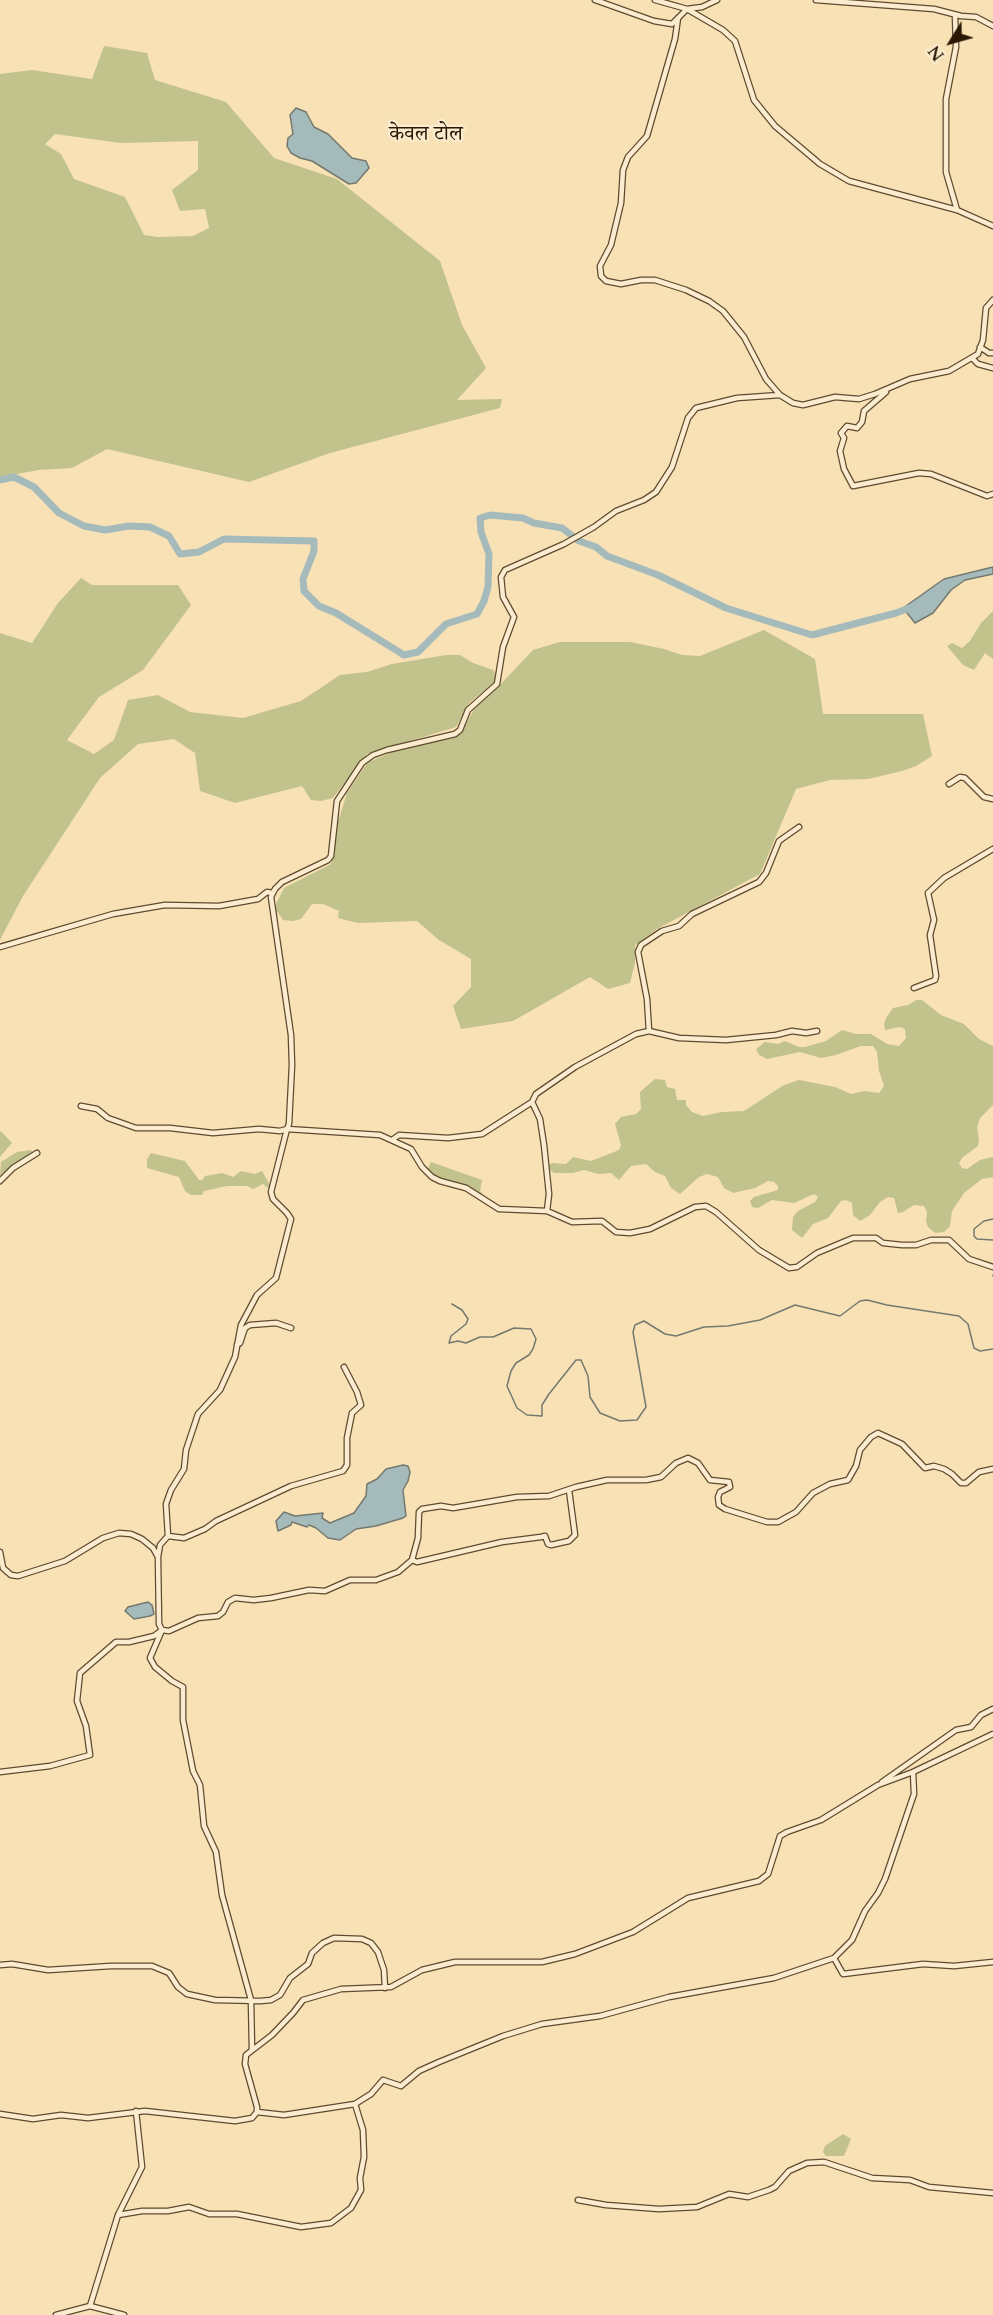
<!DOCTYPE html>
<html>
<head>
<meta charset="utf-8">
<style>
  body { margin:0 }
  #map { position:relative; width:993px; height:2315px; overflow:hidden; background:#f9e1b6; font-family:Cardo,serif }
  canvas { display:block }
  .north { position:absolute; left:921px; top:12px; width:60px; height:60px; -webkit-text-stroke:4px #fbecd0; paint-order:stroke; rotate:233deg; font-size:16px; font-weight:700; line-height:24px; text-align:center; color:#2a1802 }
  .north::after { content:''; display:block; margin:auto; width:21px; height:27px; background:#2a1802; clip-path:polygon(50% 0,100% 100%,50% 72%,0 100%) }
</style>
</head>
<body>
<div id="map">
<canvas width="993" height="2315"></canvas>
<div class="north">N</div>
</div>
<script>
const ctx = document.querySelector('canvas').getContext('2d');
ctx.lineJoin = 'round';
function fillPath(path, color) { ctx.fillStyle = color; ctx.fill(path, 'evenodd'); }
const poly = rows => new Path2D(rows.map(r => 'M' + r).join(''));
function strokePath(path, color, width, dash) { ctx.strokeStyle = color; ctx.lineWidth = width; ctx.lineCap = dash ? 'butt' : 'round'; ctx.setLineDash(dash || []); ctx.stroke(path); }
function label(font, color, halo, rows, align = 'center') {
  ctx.font = font + ' Cardo,"Noto Serif Devanagari",serif'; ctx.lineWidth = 4.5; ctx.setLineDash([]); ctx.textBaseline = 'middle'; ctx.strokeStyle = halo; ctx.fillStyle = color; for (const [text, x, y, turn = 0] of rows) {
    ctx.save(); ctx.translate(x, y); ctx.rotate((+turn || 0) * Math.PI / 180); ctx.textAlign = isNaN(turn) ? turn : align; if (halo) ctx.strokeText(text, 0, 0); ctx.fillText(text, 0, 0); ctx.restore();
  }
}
const green = poly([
  [104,46,147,53,155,80,226,102,274,158,337,179,440,261,462,325,486,368,457,400,502,399,500,408,330,453,249,482,107,449,72,468,39,470,0,477,0,74,32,70,92,79],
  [55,134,121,143,198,141,198,170,172,190,180,211,205,209,209,228,193,236,158,237,144,235,125,197,74,179,61,154,45,144],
  [81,578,92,585,178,585,191,605,143,670,99,697,67,740,94,754,114,740,128,700,158,695,190,712,243,718,301,701,340,675,367,672,392,664,446,655,460,655,473,663,493,670,497,676,495,682,469,703,456,727,367,754,333,798,321,801,311,800,302,786,235,803,200,791,195,753,174,739,138,744,100,778,23,896,0,940,0,633,32,643,58,603],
  [993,611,993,659,985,653,974,670,963,665,947,646,952,643,962,648,970,641,981,623],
  [764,630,815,659,823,714,923,714,932,756,916,766,902,771,868,779,830,780,796,789,760,874,657,929,635,945,635,963,630,983,608,989,590,977,513,1021,461,1029,453,1006,471,987,471,959,439,940,417,921,358,923,338,918,339,911,323,904,312,904,301,919,293,921,283,920,276,910,276,904,284,888,331,864,338,822,347,793,368,762,395,751,442,738,450,739,462,732,475,707,498,687,533,650,560,642,630,642,664,649,682,655,700,656],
  [916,1000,922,1000,941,1015,964,1024,979,1039,993,1046,993,1105,980,1118,977,1127,979,1140,978,1146,963,1157,959,1163,962,1168,967,1169,980,1160,993,1157,993,1177,982,1179,964,1193,952,1211,950,1226,944,1232,935,1233,928,1227,926,1221,927,1212,924,1206,914,1205,903,1212,898,1213,894,1198,888,1197,880,1202,870,1215,860,1221,853,1215,852,1203,846,1200,841,1201,828,1218,813,1224,802,1238,792,1230,793,1217,798,1211,815,1202,818,1197,814,1194,794,1203,772,1200,758,1208,752,1207,750,1201,754,1197,778,1190,778,1186,774,1182,768,1181,755,1188,733,1193,724,1188,718,1177,707,1174,699,1177,680,1194,671,1188,665,1176,655,1172,646,1164,631,1166,619,1180,611,1173,598,1174,584,1170,573,1173,554,1173,550,1170,549,1165,552,1163,566,1164,573,1157,591,1161,619,1150,621,1145,615,1124,621,1117,636,1114,641,1109,640,1092,655,1079,665,1080,667,1087,675,1089,677,1100,686,1100,686,1105,692,1112,703,1116,722,1112,744,1111,784,1085,799,1080,835,1087,851,1094,864,1091,879,1093,884,1086,879,1071,877,1052,873,1046,861,1046,836,1055,821,1058,800,1052,767,1059,759,1055,756,1049,765,1042,778,1044,785,1041,799,1047,805,1047,826,1041,842,1030,856,1034,871,1034,887,1044,899,1046,906,1038,905,1029,900,1027,885,1030,884,1024,886,1018,893,1008,908,1005],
  [1,1131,12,1143,0,1157,0,1132],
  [31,1150,33,1154,6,1173,3,1172,0,1176,1,1162,17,1152],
  [151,1153,185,1161,199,1180,202,1180,205,1176,222,1173,233,1177,241,1171,255,1174,262,1171,270,1185,268,1188,263,1184,253,1189,247,1186,227,1186,204,1191,202,1195,191,1195,185,1191,179,1177,147,1168,147,1159],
  [431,1162,482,1180,480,1191,482,1193,482,1197,473,1189,439,1181,427,1171],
  [843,2134,851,2139,844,2156,826,2156,823,2152,825,2146]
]);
const water = poly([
  [296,108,306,112,314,127,328,134,352,158,366,161,369,168,356,183,349,184,312,161,300,158,291,153,287,146,288,138,293,134,290,115,296,108],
  [993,567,993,574,965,580,951,590,933,613,915,623,903,608,944,579,993,567],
  [403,1465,408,1466,410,1472,408,1481,403,1490,406,1516,403,1518,376,1526,356,1529,340,1540,328,1538,316,1528,309,1525,307,1527,292,1522,291,1525,278,1531,276,1521,284,1512,295,1516,323,1513,322,1518,330,1523,354,1513,366,1496,367,1484,377,1479,386,1469,403,1465],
  [148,1602,152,1605,154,1614,150,1616,134,1619,125,1611,128,1607,148,1602]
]);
const stream = poly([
  [993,1219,984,1221,974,1229,974,1236,977,1239,993,1240],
  [993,1275,993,1276],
  [452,1304,462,1310,468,1319,466,1324,451,1336,449,1343,458,1341,466,1343,480,1337,493,1337,514,1328,531,1329,536,1339,533,1349,529,1355,516,1363,511,1371,507,1386,517,1408,527,1415,542,1416,542,1405,549,1394,576,1360,581,1360,588,1376,590,1397,600,1413,620,1421,637,1420,646,1407,633,1332,635,1325,644,1321,665,1334,676,1336,704,1327,728,1326,760,1320,795,1305,840,1316,860,1301,867,1300,887,1305,959,1316,968,1324,974,1348,980,1351,993,1349]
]);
const river = poly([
  [0,480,14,477,34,487,59,513,84,526,105,530,129,526,150,527,169,536,180,554,199,552,224,539,314,541,314,551,303,579,304,591,319,606,336,613,404,655,418,652,446,624,477,614,484,601,488,587,489,554,481,532,480,518,490,515,523,518,534,523,562,528,579,541,596,547,607,556,658,575,726,608,812,635,896,613,912,607]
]);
const minor = poly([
  [595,0,654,21,672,24,687,9,702,7,717,0],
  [655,0,687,9,723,30,735,41,754,100,775,126,820,164,849,181,957,210,993,226],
  [816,0,934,9,961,16,976,17,993,26],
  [955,15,956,47,946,99,946,172,957,210],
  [678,18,675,39,647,136,628,157,623,170,621,203,611,245,600,266,601,276,606,281,621,284,641,280,655,280,686,290,709,301,723,311,744,337,766,379,780,395,793,403,803,405,835,397,859,399,875,394,910,379,949,371,978,354,983,340,986,308,993,300],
  [980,347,989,353,993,353],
  [972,358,978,364,993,368],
  [886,392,864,411,862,422,857,428,847,426,841,433,844,438,840,451,844,469,853,486,919,473,931,474,987,496,993,494],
  [780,395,737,398,696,408,688,418,672,467,656,492,644,500,616,511,594,527,564,544,505,570,501,577,503,597,514,617,503,647,497,684,468,710,460,730,455,734,387,750,373,755,362,763,337,801,331,856,328,860,282,882,275,889,271,897,291,1035,292,1065,289,1124,287,1129,380,1135,411,1149,422,1167,432,1177,440,1181,466,1188,499,1209,547,1211,572,1222,602,1221,616,1232,630,1233,650,1229,695,1207,706,1206,716,1212,759,1250,789,1268,797,1267,817,1253,853,1238,876,1238,883,1243,902,1245,916,1245,931,1240,949,1240,969,1259,993,1267],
  [949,784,960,777,965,778,984,797,993,799],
  [0,947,113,914,165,905,219,906,258,899,267,892,272,893],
  [914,988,935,980,936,976,930,935,934,920,928,893,944,878,993,849],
  [649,1031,647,999,638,952,641,945,662,931,679,926,692,914,759,882,766,873,779,841,799,827],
  [532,1102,540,1119,544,1145,549,1194,547,1211],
  [81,1106,97,1109,108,1118,136,1128,170,1128,213,1133,259,1129,280,1131,287,1129,271,1192,273,1199,287,1213,291,1219,276,1278,257,1295,241,1325,235,1357,220,1390,198,1414,186,1450,184,1469,171,1490,166,1504,168,1536],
  [392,1140,399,1135,448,1138,482,1134,532,1102,536,1094,575,1067,636,1034,649,1031,679,1038,726,1040,776,1035,792,1031,806,1033,817,1031],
  [0,1181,13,1168,37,1153],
  [237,1345,240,1343,245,1328,250,1325,276,1323,291,1328],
  [0,1552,3,1568,11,1575,18,1576,65,1561,103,1538,119,1533,131,1534,142,1539,153,1548,158,1557,159,1624,162,1630,169,1631,198,1618,218,1616,223,1612,228,1602,235,1598,254,1600,271,1598,309,1590,325,1591,350,1580,376,1580,398,1572,412,1560,418,1538,419,1512,422,1509,441,1506,453,1508,517,1497,549,1496,576,1487,607,1480,646,1480,661,1477,676,1463,688,1458,698,1463,710,1480,729,1482,730,1487,720,1492,718,1497,719,1505,725,1509,767,1522,778,1522,796,1512,813,1493,830,1484,848,1480,856,1466,860,1450,871,1437,878,1433,902,1444,925,1468,934,1466,944,1469,952,1474,961,1483,966,1483,979,1472,993,1469],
  [158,1557,160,1545,168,1536,184,1538,205,1529,216,1521,291,1486,343,1471,347,1465,347,1438,352,1413,361,1405,357,1392,344,1367],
  [412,1560,417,1562,502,1542,541,1537,545,1536,548,1544,551,1545,569,1541,575,1535,569,1490],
  [162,1630,150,1658,155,1667,172,1681,183,1687,183,1720,193,1771,200,1785,204,1826,216,1852,222,1895,251,2000,252,2050],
  [0,1772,50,1766,90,1755,86,1726,77,1701,80,1673,116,1642,129,1642,154,1636,162,1630],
  [882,1782,956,1730,971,1727,981,1715,993,1709],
  [834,1958,852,1940,865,1911,878,1893,885,1879,914,1794,913,1772],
  [0,1965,12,1964,48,1970,111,1966,152,1966,169,1973,178,1987,187,1994,215,2000,261,2001,271,2000,280,1995,290,1978,308,1964,312,1953,323,1943,334,1938,362,1939,371,1943,378,1952,384,1970,385,1988],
  [257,2112,284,2115,355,2104,371,2094,383,2080,401,2086,419,2071,439,2062,503,2036,542,2024,600,2016,669,1997,774,1978,834,1958,843,1974,923,1964,954,1966,993,1962],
  [0,2114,33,2119,61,2115,88,2118,145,2111,235,2121,252,2118,257,2112,257,2107,245,2064,246,2055,272,2035,293,2013,303,2000,341,1989,391,1987,422,1970,455,1962,542,1962,575,1954,633,1932,688,1898,759,1881,768,1874,780,1836,787,1832,821,1820,878,1785,913,1772,993,1734],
  [578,2200,606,2205,659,2209,697,2207,729,2194,748,2197,769,2190,775,2187,789,2171,807,2163,824,2162,872,2178,910,2180,929,2187,993,2193],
  [118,2215,142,2211,168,2211,189,2207,209,2214,237,2214,301,2227,331,2223,351,2208,361,2190,360,2178,364,2157,363,2130,355,2104],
  [90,2306,118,2215,142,2167,136,2111],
  [56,2315,90,2306,124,2315]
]);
const neighbourhoodNames = [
  ["केवल टोल",426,135]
];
fillPath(green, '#c1c28c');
fillPath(water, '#a5baba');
strokePath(water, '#747970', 1.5);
strokePath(stream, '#747970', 1.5);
strokePath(river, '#a5baba', 7);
strokePath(minor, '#5e4a2f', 7);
strokePath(minor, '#fbecd0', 4.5);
label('21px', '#2a1802', '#fbecd0', neighbourhoodNames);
</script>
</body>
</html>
